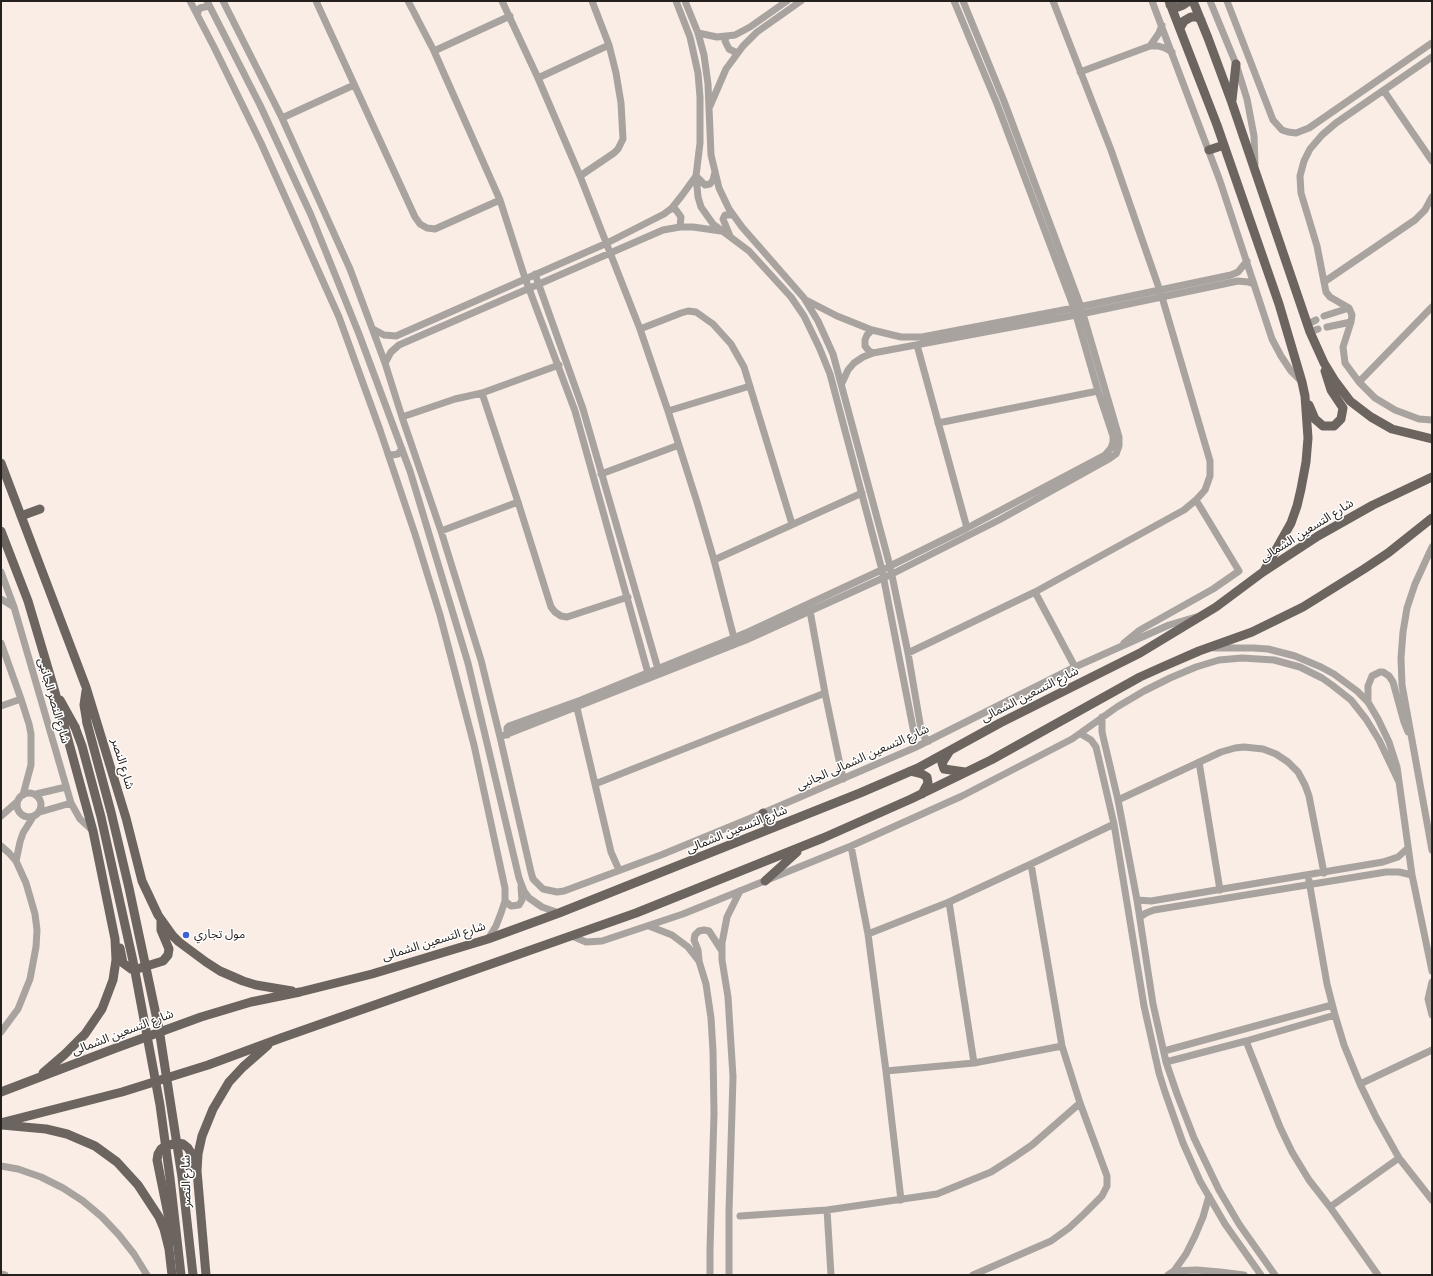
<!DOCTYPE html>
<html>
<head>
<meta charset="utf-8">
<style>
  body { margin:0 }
  #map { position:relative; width:1433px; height:1276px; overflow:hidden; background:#f9ede5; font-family:"Roboto Condensed",sans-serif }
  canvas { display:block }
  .frame { position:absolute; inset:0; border:2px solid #24201d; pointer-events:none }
</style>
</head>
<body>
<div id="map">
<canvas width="1433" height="1276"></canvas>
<div class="frame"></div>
</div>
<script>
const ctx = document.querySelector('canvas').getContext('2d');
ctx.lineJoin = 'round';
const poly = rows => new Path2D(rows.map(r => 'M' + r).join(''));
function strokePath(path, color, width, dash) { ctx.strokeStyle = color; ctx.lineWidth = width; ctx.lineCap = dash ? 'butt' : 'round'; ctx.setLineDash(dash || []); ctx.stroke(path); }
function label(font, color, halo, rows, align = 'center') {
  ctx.font = font + ' "Roboto Condensed","Noto Sans Arabic",sans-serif'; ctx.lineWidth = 3; ctx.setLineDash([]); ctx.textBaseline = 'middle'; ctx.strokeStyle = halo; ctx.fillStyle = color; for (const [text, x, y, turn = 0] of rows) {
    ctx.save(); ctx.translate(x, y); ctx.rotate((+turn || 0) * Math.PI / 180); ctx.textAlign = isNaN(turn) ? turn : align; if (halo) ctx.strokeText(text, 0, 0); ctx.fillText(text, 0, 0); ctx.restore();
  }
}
const minor = poly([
  [190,1,214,47,261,143,339,317,380,430,415,534,440,615,474,745,505,888,505,901,501,913,496,926,488,939],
  [207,1,260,105,311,215,359,334,410,471,468,663,519,878,524,891,529,898,542,907,559,913],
  [223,1,282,118,350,269,385,363,402,417,441,531,481,660,500,737,531,872,533,879,543,889,557,892,564,891,661,855,763,813,914,748,1075,667,1169,625,1196,617],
  [316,1,415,217,420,224,427,228,435,229,500,200],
  [408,1,434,51,500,200,525,278,575,411,648,673],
  [502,1,538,78,580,176,640,329,668,411,697,502,714,560,734,638],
  [676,1,690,37,698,73,700,97,700,143,696,176,698,197,701,207,713,224,749,251,791,297,804,316,819,347,830,374,882,570,914,733,914,748],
  [685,1,698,33,704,55,708,84,711,155,719,188,729,209,742,227,804,298,818,321,833,354,890,566,908,653,921,729,925,738,929,741],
  [1053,1,1111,150,1160,291],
  [1152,1,1220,181,1272,339,1281,356,1291,371,1302,382],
  [1210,1,1236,64,1247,99,1254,136,1255,164],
  [1227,1,1273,120,1282,130,1288,132,1296,133,1309,128,1432,43],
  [197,14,200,8,209,6],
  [698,33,717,37,735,35,750,27,787,1],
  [726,37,725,41,729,49,737,53],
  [1150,46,1159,33,1162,25],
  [434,51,510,16],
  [1432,57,1336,123,1322,135,1310,149,1304,161,1300,176,1301,193,1317,246,1326,292,1330,297,1349,308,1352,315,1351,322,1343,347,1345,363,1359,382,1375,398,1395,410,1419,419,1432,420],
  [1080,72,1150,46,1158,46,1165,48,1172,52],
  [538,78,609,45],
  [1384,91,1432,161],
  [710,106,726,69,743,46,757,32,801,1],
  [282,118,354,85],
  [580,176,614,153,618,149,623,139,621,103,616,73,609,45,592,1],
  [672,208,676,210,681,217,680,227],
  [730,236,723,219,725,215,733,215],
  [535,274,583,409,658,669],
  [1324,282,1415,220,1425,210,1432,197],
  [806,300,837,316,872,330,901,337,922,337,1074,308,1231,275,1238,272,1247,261],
  [1324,316,1349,308],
  [1308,324,1316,320],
  [1327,327,1351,322],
  [373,329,384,335,396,336,607,243,664,214,672,208,683,194,696,176,705,185,710,184,713,180,715,172],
  [640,329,681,313,688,311,696,312,713,324,731,344,744,367,792,524],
  [872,330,867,335,865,340,865,346,869,351,873,353],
  [1310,332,1318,329],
  [917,345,967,528],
  [385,363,391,352,399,345,663,230,680,227,693,227,721,231],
  [1359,382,1432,307],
  [842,383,848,370,854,363,863,357,873,353,1076,315,1238,281,1248,282,1254,284],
  [482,393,518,502,551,607,555,612,561,616,567,617,628,597],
  [668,411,750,386],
  [402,417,455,399,482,393,559,365],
  [938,423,1098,391],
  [388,454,392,455,398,454,402,449],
  [601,474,679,445],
  [441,531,518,502],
  [1432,547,1415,584,1407,608,1403,632,1401,658,1402,685,1432,850],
  [714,560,862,493],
  [1,572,14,607,71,803,80,819,93,831],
  [1035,592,1075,667],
  [1,599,14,607],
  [810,611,825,693,843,779],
  [1,643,21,699,29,724,31,734,31,765,23,795],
  [1124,643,1140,630,1213,589,1239,571,1196,500],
  [1214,648,1253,648,1268,649,1295,656,1321,667,1334,674,1357,691,1368,702,1378,719,1389,742,1397,767,1412,875,1432,971],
  [908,653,1035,592,1184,510,1196,500,1205,490,1210,476,1210,461,1162,297],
  [1368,702,1368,686,1372,676,1380,672,1383,672,1389,676,1393,682,1404,722,1408,732],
  [1,706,21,699],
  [577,708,607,835,611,852,619,870],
  [1102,717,1102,732,1118,800,1137,900,1153,1004,1166,1062,1177,1094,1194,1138,1219,1190,1239,1224,1275,1275],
  [1081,734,1091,740,1096,747,1114,824,1144,1006,1159,1073,1165,1092,1183,1143,1200,1181,1225,1224,1261,1275],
  [507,735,507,728,509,726,581,700,748,632,890,566,967,528,1105,455,1111,448,1113,442,1113,436,1098,391,1074,308,997,104,954,1],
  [500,737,746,640,892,574,999,520,1109,459,1116,454,1119,446,1119,437,1081,307,1004,101,963,1],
  [1199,762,1220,890],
  [595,784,825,693],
  '17 805a12 12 0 1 1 24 0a12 12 0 1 1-24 0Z',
  [36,794,66,787],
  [1118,800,1221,752,1235,748,1244,747,1263,749,1276,754,1288,762,1298,772,1305,785,1309,796,1324,873],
  [40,812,71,803],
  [1,816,17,802],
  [1,846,9,853,16,861,26,883,35,914,37,930,36,947,30,979,18,1009,1,1032],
  [851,846,868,934,886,1071,901,1200],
  [16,861,20,842,23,833,33,817],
  [1308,875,1327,984,1335,1015,1344,1045,1360,1084,1376,1117,1399,1158,1432,1200],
  [1137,900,1151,901,1383,862,1398,857,1408,848],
  [505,901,511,906,519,905,522,900,521,887],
  [949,902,974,1063],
  [1140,917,1146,913,1154,910,1386,872,1399,872,1412,875],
  [649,926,672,935,688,947,699,961,706,984,711,1018,713,1051,714,1114,710,1249,710,1275],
  [868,934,949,902,1031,864,1114,824],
  [572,936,586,942,602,941,683,914,851,846,962,796,1072,739,1117,707,1144,691,1170,678,1196,667,1219,660,1242,658,1274,660,1300,667,1322,678,1332,685,1351,700,1366,719,1379,740,1399,782],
  [699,960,698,950,694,940,695,935,699,931,704,930,709,931,722,951],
  [1432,982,1428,999,1432,1015],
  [1246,1041,1280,1127,1292,1152,1309,1180,1330,1207,1378,1275],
  [1164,1051,1332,1005],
  [1166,1062,1246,1041,1335,1015],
  [886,1071,974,1063,1062,1046],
  [1360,1084,1432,1050],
  [1,1166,18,1169,41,1177,63,1188,83,1201,102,1217,119,1235,134,1254,147,1275],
  [1330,1207,1399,1158],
  [827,1210,831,1275],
  [740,1216,827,1210,937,1194,991,1172,1013,1158,1032,1145,1080,1103],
  [1174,1271,1197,1270,1220,1272,1244,1275],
  [1,1274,5,1275],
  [729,1275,729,1212,733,1077,728,997,722,960,722,943,727,917,740,891],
  [973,1275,1051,1241,1069,1228,1084,1214,1102,1196,1107,1186,1107,1176,1080,1103,1062,1046,1031,864],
  [1168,1275,1174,1271,1186,1254,1195,1236,1203,1217,1209,1196]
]);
const major = poly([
  [1169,1,1217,125,1279,304,1302,382,1305,396,1308,438,1306,462,1301,489,1297,506,1291,523,1264,571],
  [1193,1,1208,38,1232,103,1310,332,1324,363,1335,381,1350,401,1371,417,1392,429,1432,439],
  [1170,5,1178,7,1183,5,1189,1],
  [1180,28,1184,21,1191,17,1197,17,1201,20],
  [1232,100,1236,64],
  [1209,150,1224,145],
  [1309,405,1315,419,1323,426,1334,426,1341,419,1343,408,1331,390,1325,371],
  [1,463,86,687,126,818,142,881,158,915,173,936,179,942,206,962,220,971,243,981,256,985,292,991],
  [21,516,40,509],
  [1,531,28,601,55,692,93,831,115,939,116,960,113,980,102,1009,85,1034,65,1054,43,1073],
  [86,691,84,705,87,723],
  [60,700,75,727],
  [949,752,942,763,944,769,965,772],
  [910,771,922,774,927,777,928,783,922,794],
  [763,813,770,829],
  [765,881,797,852],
  [120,948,123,963,131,969,137,969,163,961,168,955,169,949,161,930,161,920],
  [1,1092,116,1048,201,1017,251,1002,300,992,372,974,488,939,559,913,860,793,918,768,1000,723,1140,653,1216,607,1263,572,1318,536,1373,505,1432,477],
  [1,1123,122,1092,208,1065,281,1038,636,913,823,838,911,799,991,760,1140,677,1160,668,1199,651,1252,632,1303,607,1364,569,1388,553,1432,518],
  [2,1125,46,1129,67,1134,95,1146,117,1162,138,1185,159,1217,164,1229,169,1249,172,1275],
  [171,1242,171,1229,157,1160,158,1154,161,1149,165,1146,178,1143,183,1144,188,1148,191,1153,193,1166],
  [206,1275,197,1171,198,1154,202,1136,213,1109,229,1082,243,1067,268,1045]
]);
const majorBridge = poly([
  [87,723,111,812,129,888,159,1029,182,1177,193,1275],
  [75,727,82,746,101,817,133,961,160,1105,170,1178,181,1275]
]);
const markers = [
  [186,935,4,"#3d62d3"]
];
const streetNames = [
  ["شارع التسعين الشمالى",1307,531,-32],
  ["شارع التسعين الشمالى",1030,695,-27],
  ["شارع النصر الجانبى",53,701,74],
  ["شارع التسعين الشمالى الجانبى",863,758,-24],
  ["شارع النصر",122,764,73],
  ["شارع التسعين الشمالى",737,830,-22],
  ["شارع التسعين الشمالى",434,942,-17],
  ["شارع التسعين الشمالى",123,1033,-21],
  ["شارع النصر",187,1181,-91]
];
const poiNames = [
  ["مول تجاري",194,935]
];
strokePath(minor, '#a8a39f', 7);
strokePath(major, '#6c645e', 9);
strokePath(majorBridge, '#6c645e', 9);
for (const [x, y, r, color] of markers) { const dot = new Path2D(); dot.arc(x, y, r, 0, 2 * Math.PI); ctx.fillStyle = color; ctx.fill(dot); strokePath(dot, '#fff', 1.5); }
label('12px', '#24201d', '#fff', streetNames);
label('12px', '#24201d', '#fff', poiNames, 'left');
</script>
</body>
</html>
